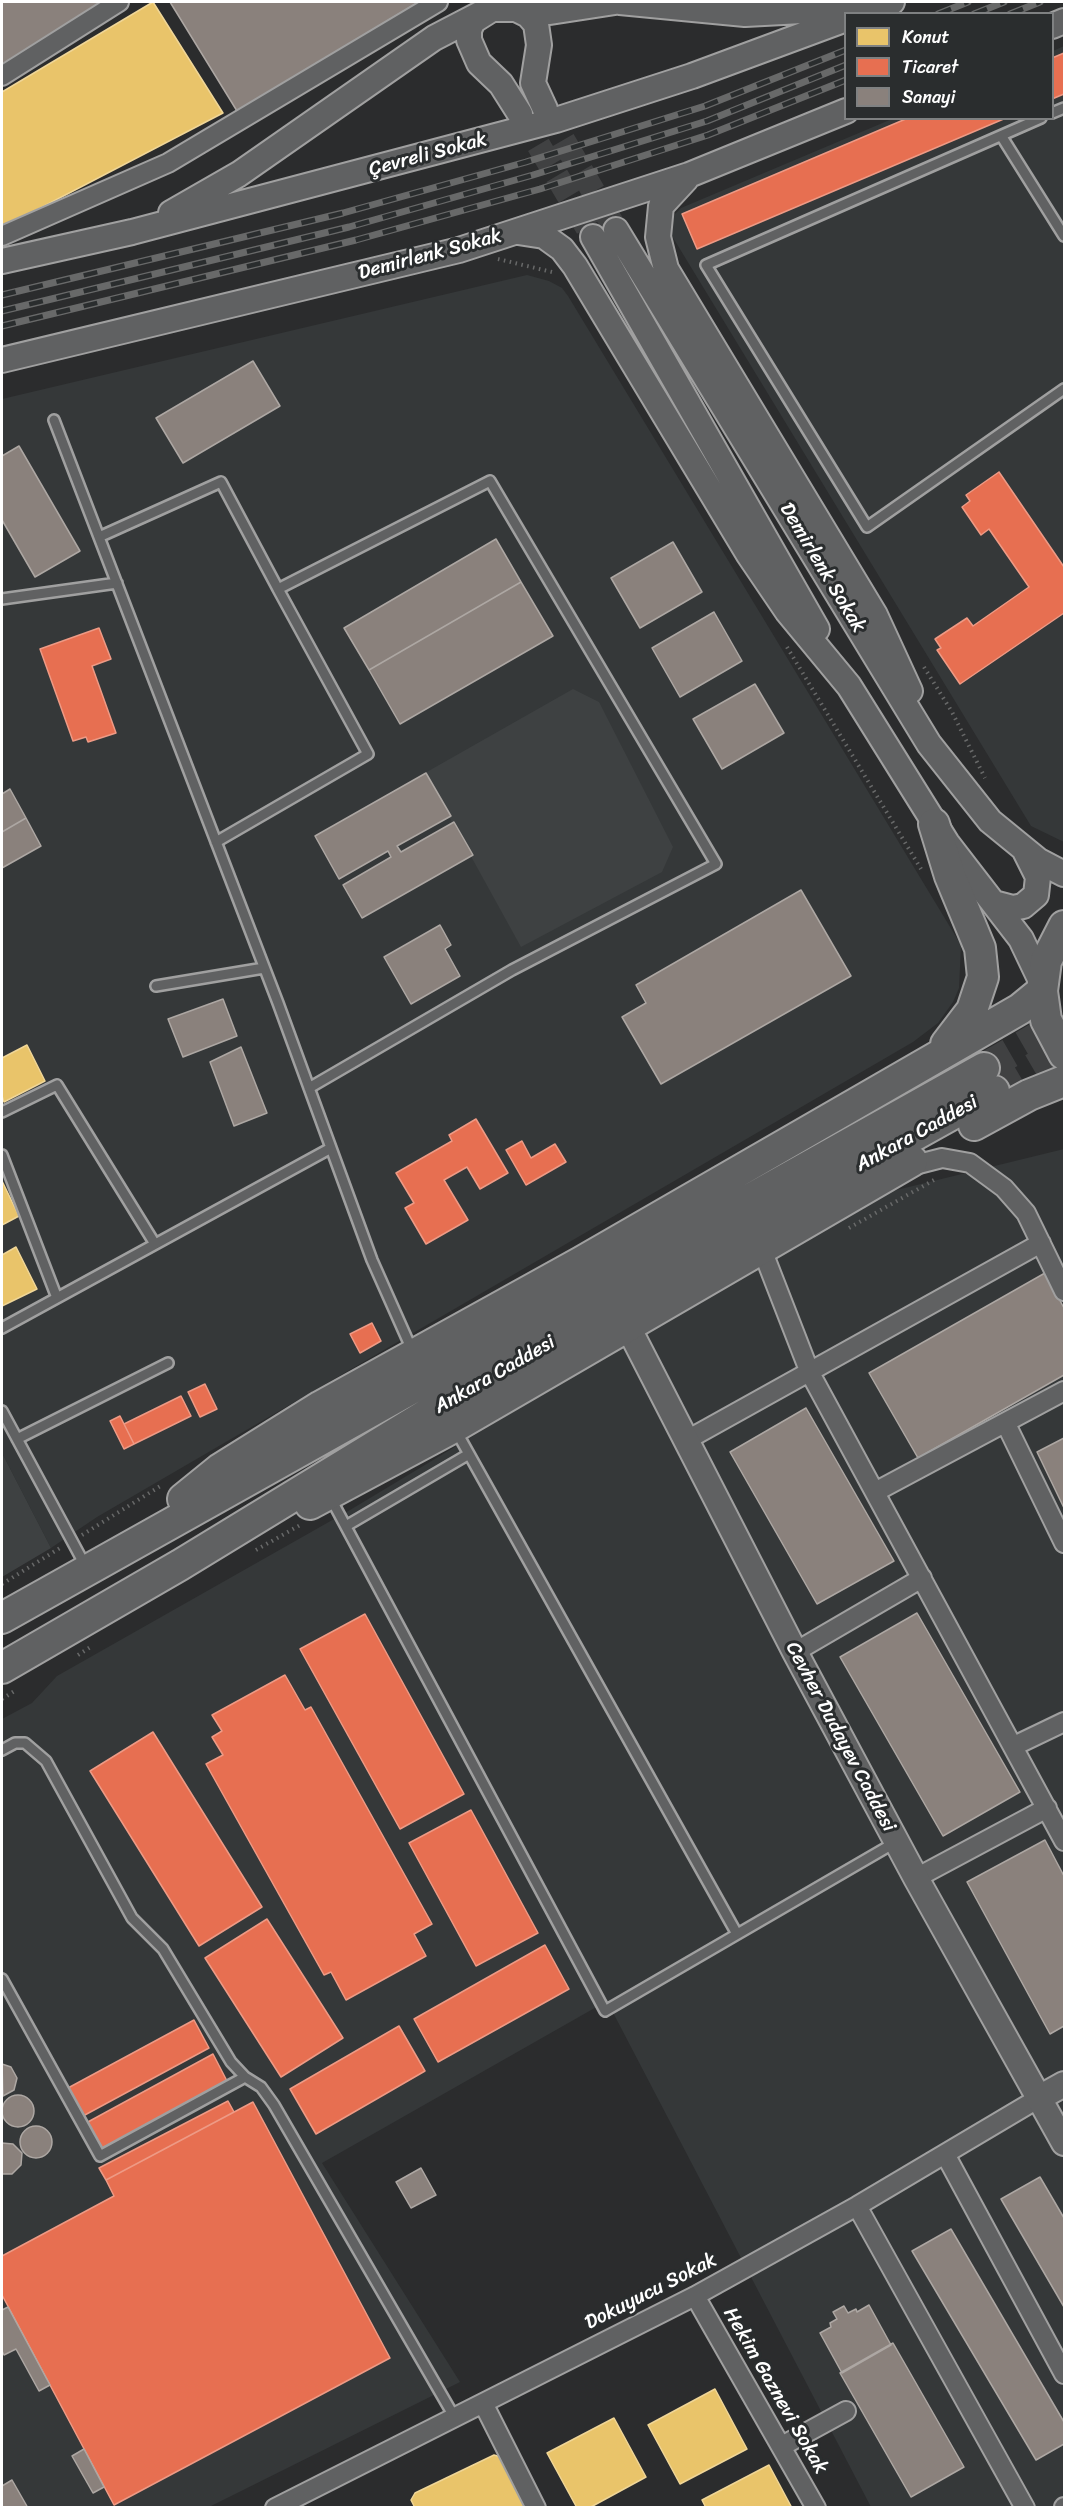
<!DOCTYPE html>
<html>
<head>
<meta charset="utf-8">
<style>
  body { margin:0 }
  #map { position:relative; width:1066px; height:2509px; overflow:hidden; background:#2b2c2d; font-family:Sriracha,sans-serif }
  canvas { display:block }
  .frame { position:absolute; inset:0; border:3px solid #fff; pointer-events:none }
  .legend { position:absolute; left:844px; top:12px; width:210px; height:108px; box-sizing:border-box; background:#2a2d2e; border:2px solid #7f8182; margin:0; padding:8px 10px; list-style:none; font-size:18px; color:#fff }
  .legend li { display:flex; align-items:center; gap:12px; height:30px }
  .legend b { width:30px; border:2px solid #7f8182 }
</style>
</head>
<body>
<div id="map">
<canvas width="1066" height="2509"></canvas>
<div class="frame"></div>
<ul class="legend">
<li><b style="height:16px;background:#e9c46a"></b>Konut</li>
<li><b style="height:16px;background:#e76f51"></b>Ticaret</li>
<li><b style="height:16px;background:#8a817c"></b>Sanayi</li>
</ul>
</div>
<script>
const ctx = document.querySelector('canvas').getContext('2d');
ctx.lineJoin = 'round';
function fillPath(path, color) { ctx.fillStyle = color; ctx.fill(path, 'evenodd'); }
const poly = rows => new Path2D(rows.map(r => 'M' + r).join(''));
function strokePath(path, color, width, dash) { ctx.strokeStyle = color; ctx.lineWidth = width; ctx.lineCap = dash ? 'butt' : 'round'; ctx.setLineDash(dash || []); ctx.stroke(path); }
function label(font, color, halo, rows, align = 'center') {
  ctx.font = font + ' Sriracha,sans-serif'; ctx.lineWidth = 6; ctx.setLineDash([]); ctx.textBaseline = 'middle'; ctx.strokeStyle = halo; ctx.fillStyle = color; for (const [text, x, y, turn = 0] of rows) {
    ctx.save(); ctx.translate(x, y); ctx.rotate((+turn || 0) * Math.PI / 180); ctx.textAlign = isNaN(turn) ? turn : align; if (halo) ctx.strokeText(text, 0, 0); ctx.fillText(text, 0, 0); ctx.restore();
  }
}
const built = poly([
  [1064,46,1064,842,1031,826,672,236,670,228,675,214,681,208,892,119,1052,118,1053,51],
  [527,275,549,281,562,288,568,296,961,945,959,988,953,1002,938,1023,913,1042,97,1517,51,1548,2,1453,2,399],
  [1064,1149,1064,2507,871,2507,607,2001,322,2163,460,2382,209,2507,2,2508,2,1719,32,1703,57,1676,350,1510,872,1196]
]);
const green = poly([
  [573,689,599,702,673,847,662,872,521,947,425,773],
  [2,1453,51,1548,2,1577]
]);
const homes = poly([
  [153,2,223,113,2,228,2,92,153,2],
  [27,1045,45,1081,4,1102,2,1096,2,1058,27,1045],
  [2,1181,19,1216,2,1225,2,1181],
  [16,1247,37,1289,2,1306,2,1255,16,1247],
  [715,2389,747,2449,680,2484,648,2425,715,2389],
  [614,2418,646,2477,589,2508,577,2508,547,2453,614,2418],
  [494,2455,501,2457,526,2508,415,2508,411,2500,415,2493,494,2455],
  [769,2465,792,2508,706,2508,702,2500,769,2465]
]);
const shops = poly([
  [1064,53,1064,94,1052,99,1052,58,1064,53],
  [908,118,1006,118,697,249,682,214,908,118],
  [999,472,1064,567,1064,613,960,684,937,650,941,648,935,639,967,618,973,626,1029,587,989,529,981,535,962,507,970,501,966,495,999,472],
  [99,628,111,659,92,666,116,733,88,742,86,737,73,741,40,649,99,628],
  [476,1119,508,1173,480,1189,467,1167,444,1180,468,1220,426,1244,405,1208,414,1203,396,1173,452,1141,449,1135,476,1119],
  [522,1141,531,1158,555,1144,566,1162,526,1185,506,1150,522,1141],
  [372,1323,381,1341,360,1353,350,1334,372,1323],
  [205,1384,217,1409,200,1417,188,1392,205,1384],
  [181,1396,191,1416,134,1444,124,1424,181,1396],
  [120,1416,134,1444,124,1449,110,1421,120,1416],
  [365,1614,464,1794,400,1829,300,1649,365,1614],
  [285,1675,305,1710,311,1707,432,1924,414,1934,426,1956,346,2000,331,1972,324,1975,206,1764,223,1755,212,1737,222,1731,212,1715,285,1675],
  [153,1732,262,1907,199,1946,90,1771,153,1732],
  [471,1810,538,1933,476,1966,409,1843,471,1810],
  [267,1919,343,2038,281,2077,205,1958,267,1919],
  [545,1945,569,1989,438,2062,414,2019,545,1945],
  [194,2020,209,2048,83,2116,68,2088,194,2020],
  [399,2026,425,2071,316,2134,290,2089,399,2026],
  [213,2054,227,2081,101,2149,86,2123,213,2054],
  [228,2101,234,2112,106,2180,99,2168,228,2101],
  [253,2102,390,2358,114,2505,2,2295,2,2256,114,2196,106,2180,253,2102]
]);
const industry = poly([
  [2,2,107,2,2,68,2,2],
  [170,2,419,2,237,111,170,2],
  [253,361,280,406,183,463,156,418,253,361],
  [19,446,80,551,35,577,2,520,2,456,19,446],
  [496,539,521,582,369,670,344,628,496,539],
  [673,542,702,592,640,628,611,578,673,542],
  [521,582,553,636,400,724,369,670,521,582],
  [714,612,742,661,680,697,652,648,714,612],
  [755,684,784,733,722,769,693,719,755,684],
  [426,773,451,816,397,846,401,852,454,822,473,855,362,918,343,885,391,857,388,851,339,879,315,836,426,773],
  [10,789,26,818,2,832,2,794,10,789],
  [26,818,41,846,2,868,2,832,26,818],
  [801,890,851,976,661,1084,622,1017,646,1003,636,985,801,890],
  [440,925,451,945,445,949,460,976,411,1004,384,957,440,925],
  [223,999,237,1036,183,1057,168,1019,223,999],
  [241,1047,267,1113,234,1126,210,1062,241,1047],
  [1045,1273,1064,1308,1064,1375,918,1458,869,1373,1045,1273],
  [806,1408,894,1561,817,1604,730,1452,806,1408],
  [1064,1438,1064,1508,1037,1452,1064,1438],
  [917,1613,1020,1792,943,1836,840,1657,917,1613],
  [1045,1840,1064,1876,1064,2026,1050,2034,967,1882,1045,1840],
  [2,2064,11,2067,17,2078,14,2090,3,2096,2,2064],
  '2 2111a16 16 0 1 1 32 0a16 16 0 1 1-32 0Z',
  '20 2142a16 16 0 1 1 32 0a16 16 0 1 1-32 0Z',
  [2,2143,13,2144,22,2153,21,2165,12,2174,2,2174,2,2143],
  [421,2168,436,2195,411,2208,396,2182,421,2168],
  [1040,2177,1064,2218,1064,2307,1001,2199,1040,2177],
  [951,2229,1064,2422,1064,2444,1036,2460,912,2251,951,2229],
  [869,2305,891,2345,842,2373,820,2333,831,2327,830,2323,837,2319,833,2312,844,2306,848,2313,856,2309,857,2312,869,2305],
  [8,2307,50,2385,39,2391,16,2349,4,2355,2,2351,2,2310,8,2307],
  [893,2343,964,2467,911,2497,840,2373,893,2343],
  [84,2449,104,2487,93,2493,72,2456,84,2449],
  [12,2480,28,2508,2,2508,2,2486,12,2480]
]);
const tertiaryTunnel = poly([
  [545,109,616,230],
  [520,114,593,237]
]);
const primaryTunnel = poly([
  [984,1068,1064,1022],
  [994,1091,1064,1050]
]);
const path = poly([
  [498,259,552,272],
  [787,647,921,869],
  [924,667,952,712,985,778],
  [849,1228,934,1180],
  [82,1535,162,1485],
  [256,1550,302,1524],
  [2,1584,60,1548],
  [78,1655,92,1646],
  [2,1699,16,1690]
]);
const service = poly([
  [1052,113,1064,108],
  [1041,118,706,265,867,527,1064,389],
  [1002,137,1064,236],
  [54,420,278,1003,372,1260,412,1350],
  [99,537,221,482,278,589,490,481,716,864,512,970,309,1088],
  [2,599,117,583],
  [216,842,368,754,278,589],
  [156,986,264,968],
  [2,1112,57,1085,155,1244],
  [2,1155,57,1298],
  [2,1328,331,1148],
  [2,1411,86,1567],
  [455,1429,737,1934],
  [17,1439,168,1363],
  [330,1497,605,2011,896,1842],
  [346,1526,469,1454],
  [2,1750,15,1743,25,1743,46,1761,132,1918,163,1949,231,2062,245,2077,261,2087,274,2105,455,2418],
  [2,1979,100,2156,245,2077]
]);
const minor = poly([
  [2,76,119,2],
  [2,236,168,163,438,2],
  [903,1168,942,1158,970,1163,1004,1188,1026,1213,1064,1291],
  [761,1247,810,1373,1064,1841],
  [1006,1424,1064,1543],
  [685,1441,1041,1243],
  [875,1492,1064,1391],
  [795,1652,922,1578],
  [1014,1746,1064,1722],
  [916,1878,1047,1808],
  [945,2154,1064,2374],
  [857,2206,1025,2508],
  [695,2296,816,2508],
  [483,2403,536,2508],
  [782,2446,846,2411],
  [275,2508,695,2296,857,2206,1039,2098],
  [1064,2508,1064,2507]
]);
const tertiary = poly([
  [620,2,745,14,802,11,860,2],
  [517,9,550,12,615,2],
  [860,14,892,2],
  [1052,26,1064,21],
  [520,114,501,84,479,63,469,40,469,30,473,21,492,9,516,9,528,15,536,24,539,45,533,83,545,109],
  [686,179,661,206,658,237,666,269,875,615,910,691],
  [171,213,239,174,434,38,482,13],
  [616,230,929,744,990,821,1039,861,1064,874],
  [518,232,544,236,562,249,575,266,749,555,787,611,849,686,947,843,1021,939,1042,983],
  [593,237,817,629],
  [2,261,132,232,556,120,692,76,846,19],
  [2,360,459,250,689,175,846,111],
  [994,903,1013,908,1023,906,1036,895,1038,877,1025,851],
  [627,1325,795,1652,916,1878,1064,2143],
  [1039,2098,1064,2084]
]);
const primary = poly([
  [934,824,950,876,980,948,983,977,972,1010,946,1044],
  [1064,926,1046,961,1042,991,1046,1020,1064,1054],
  [974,1125,1029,1095,1064,1081],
  [183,1499,220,1469,321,1406,581,1262,1020,1009,1042,991],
  [310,1504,454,1427,912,1161],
  [2,1618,984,1068],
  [2,1668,180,1565,429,1413,755,1224,994,1091]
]);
const rail = poly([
  [938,14,968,2],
  [974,14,1004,2],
  [1010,14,1040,2],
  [2,295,343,213,526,162,705,106,846,50],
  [2,311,349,227,533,175,707,121,846,65],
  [2,326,356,240,540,189,708,135,846,80]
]);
const streetNames = [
  ["Çevreli Sokak",428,155,-15],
  ["Demirlenk Sokak",430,255,-15],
  ["Demirlenk Sokak",822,568,59],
  ["Ankara Caddesi",917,1134,-29],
  ["Ankara Caddesi",495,1375,-30],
  ["Cevher Dudayev Caddesi",840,1737,62],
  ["Dokuyucu Sokak",651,2292,-27],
  ["Hekim Gaznevi Sokak",775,2391,60]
];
fillPath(built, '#353839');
fillPath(green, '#3e4142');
fillPath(homes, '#e9c46a');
strokePath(homes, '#f0d697', 1.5);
fillPath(shops, '#e76f51');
strokePath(shops, '#ee9a85', 1.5);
fillPath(industry, '#8a817c');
strokePath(industry, '#ada7a3', 1.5);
strokePath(tertiaryTunnel, '#404142', 24, [24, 12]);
strokePath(primaryTunnel, '#404142', 30, [30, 15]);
strokePath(service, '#a0a0a0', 14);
strokePath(minor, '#a0a0a0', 22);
strokePath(tertiary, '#a0a0a0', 28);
strokePath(primary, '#a0a0a0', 34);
strokePath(path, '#686969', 4, [1.5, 4.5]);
strokePath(service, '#606162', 9);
strokePath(minor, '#606162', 18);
strokePath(tertiary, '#606162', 24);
strokePath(primary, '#606162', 30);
strokePath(rail, '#686969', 7);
strokePath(rail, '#2a2d2e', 4.5, [14]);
label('20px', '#fff', '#2a2d2e', streetNames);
</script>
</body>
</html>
